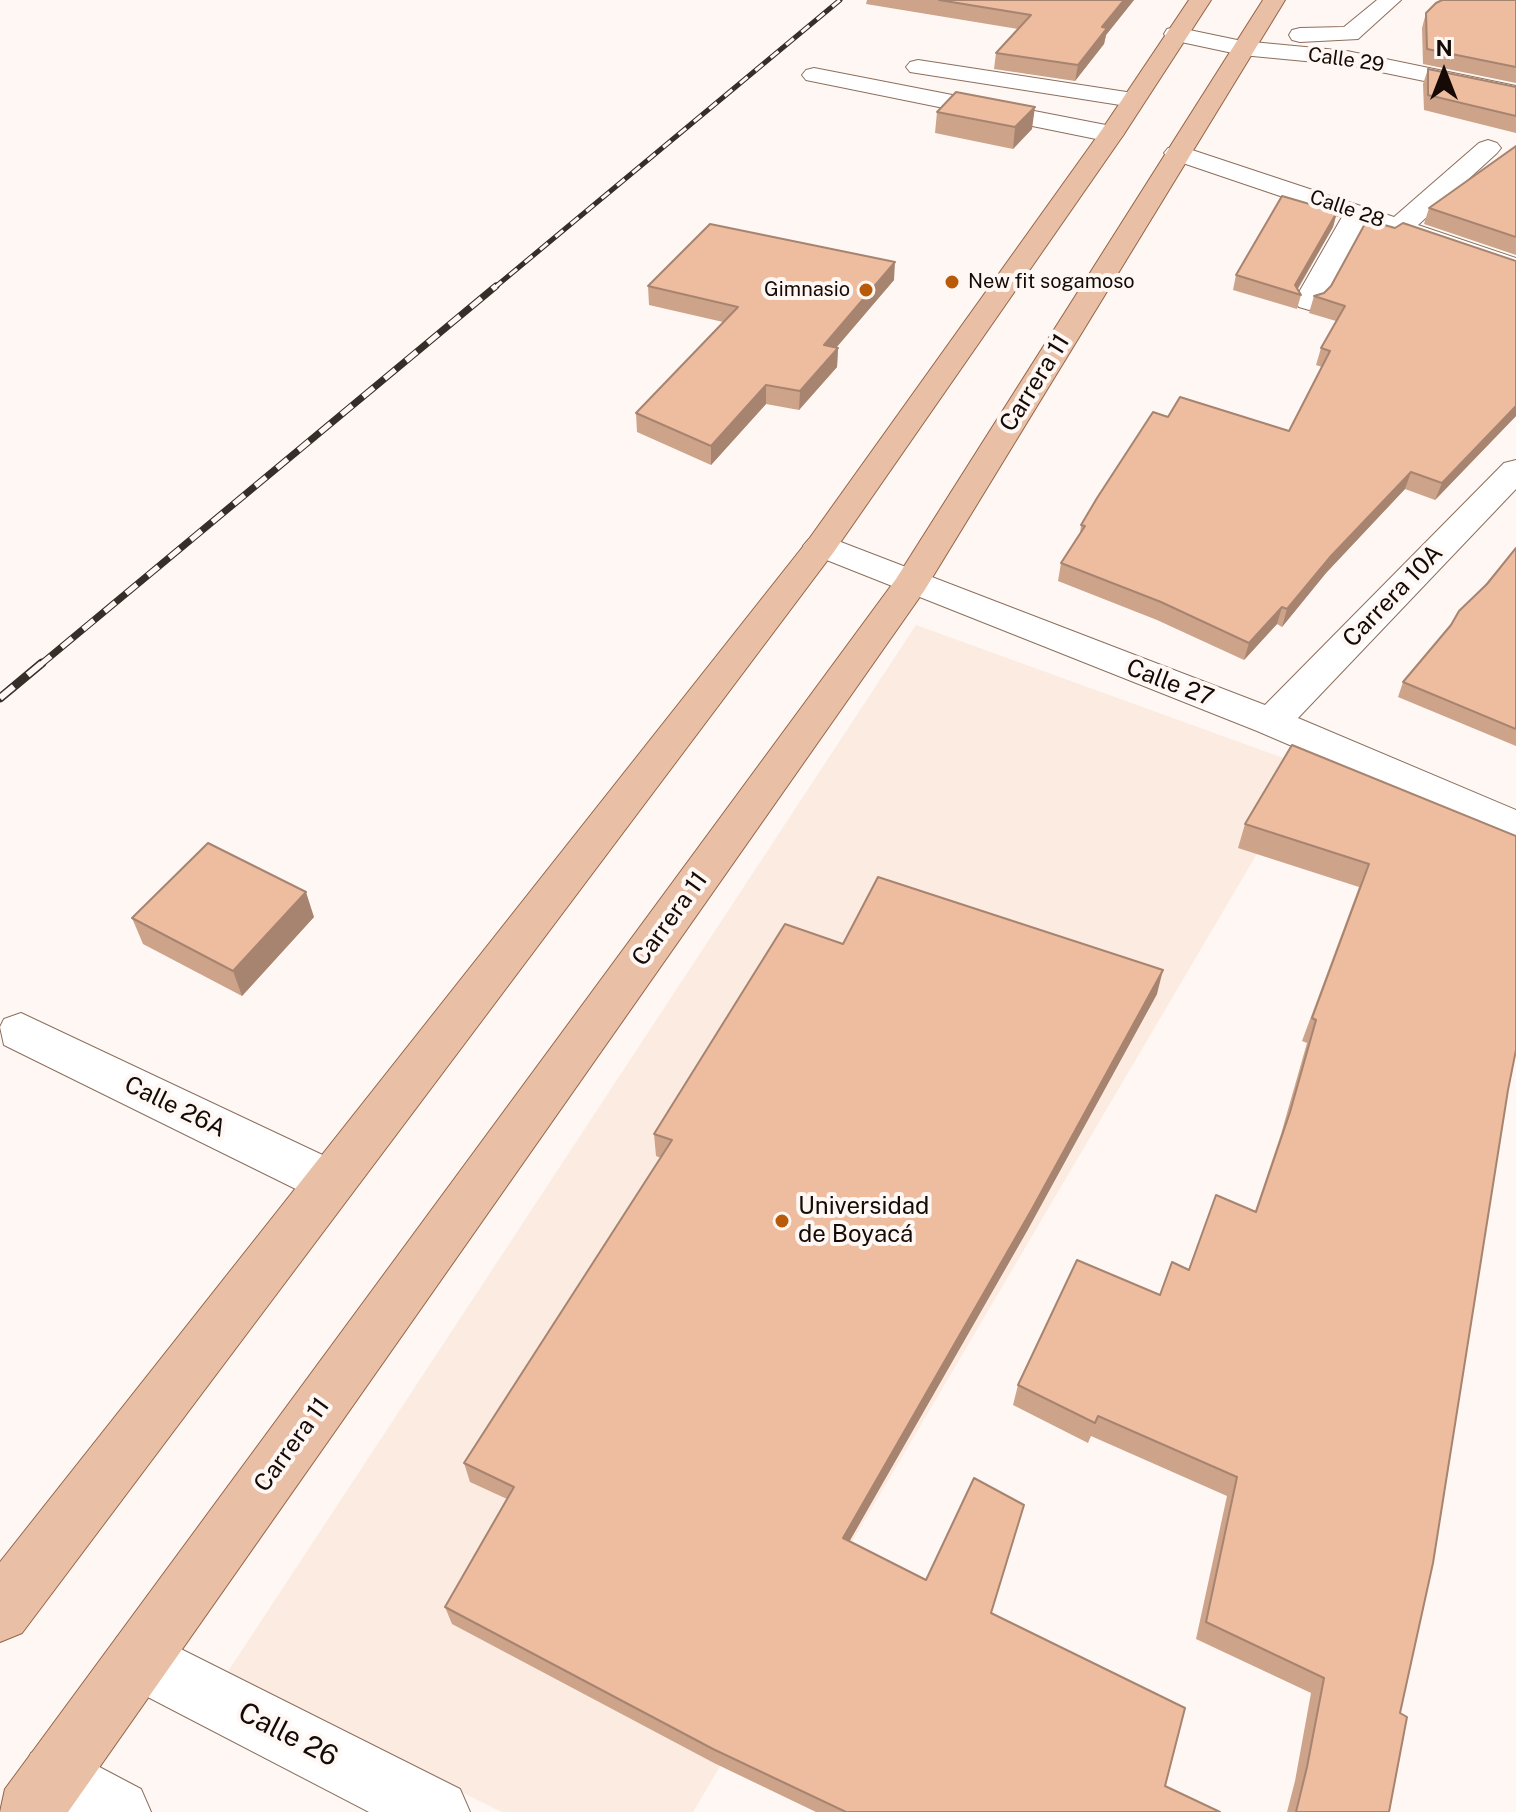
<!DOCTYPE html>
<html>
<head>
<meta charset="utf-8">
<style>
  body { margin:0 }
  #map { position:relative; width:1516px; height:1812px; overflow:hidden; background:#fef7f3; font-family:"Public Sans",sans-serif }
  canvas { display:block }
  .north { position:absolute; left:1404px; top:32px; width:80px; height:80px; -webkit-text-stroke:6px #fef7f3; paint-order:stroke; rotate:0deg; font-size:22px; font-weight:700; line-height:32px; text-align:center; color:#150a05 }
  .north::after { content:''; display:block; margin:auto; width:28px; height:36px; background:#150a05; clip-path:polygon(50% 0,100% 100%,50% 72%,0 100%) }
</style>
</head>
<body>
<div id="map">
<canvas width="1516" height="1812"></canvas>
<div class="north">N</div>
</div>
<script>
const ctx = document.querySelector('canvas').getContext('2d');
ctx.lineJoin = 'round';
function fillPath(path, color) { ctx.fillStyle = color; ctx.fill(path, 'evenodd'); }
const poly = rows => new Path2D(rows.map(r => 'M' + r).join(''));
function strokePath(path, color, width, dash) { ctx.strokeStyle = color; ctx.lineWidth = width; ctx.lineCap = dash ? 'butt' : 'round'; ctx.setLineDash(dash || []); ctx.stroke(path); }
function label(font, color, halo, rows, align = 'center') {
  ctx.font = font + ' "Public Sans",sans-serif'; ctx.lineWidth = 8; ctx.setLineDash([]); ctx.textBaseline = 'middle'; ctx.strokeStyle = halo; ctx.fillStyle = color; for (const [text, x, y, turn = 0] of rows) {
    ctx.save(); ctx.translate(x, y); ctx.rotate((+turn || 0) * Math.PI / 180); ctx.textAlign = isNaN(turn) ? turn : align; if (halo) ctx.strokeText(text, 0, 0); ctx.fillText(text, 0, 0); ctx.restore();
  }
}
const built = poly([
  [916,625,1308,767,693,1812,502,1812,225,1676]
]);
const minor = poly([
  [1377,0,1401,0,1358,39,1300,42,1292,40,1289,35,1292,30,1300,28,1344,27,1377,0],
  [1175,27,1242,41,1347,51,1516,86,1516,100,1347,65,1242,55,1167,39,1164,34,1167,29,1175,27],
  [918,60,1133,93,1142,95,1145,100,1142,105,1133,107,910,72,906,67,910,62,918,60],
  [814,68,1111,126,1120,129,1124,134,1120,139,1111,142,806,80,802,75,806,70,814,68],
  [1488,140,1497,143,1501,148,1497,153,1418,225,1516,258,1516,276,1365,225,1324,301,1319,307,1309,310,1299,307,1294,301,1342,217,1168,158,1164,153,1168,148,1186,148,1394,217,1479,143,1488,140],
  [1516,460,1516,489,1298,718,1516,810,1516,842,1257,731,809,553,803,546,809,539,821,535,833,539,1265,705,1504,463,1516,460],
  [21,1013,348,1167,355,1182,348,1197,330,1204,312,1197,4,1045,0,1027,4,1019,21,1013],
  [139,1628,460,1789,470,1812,369,1812,117,1681,108,1659,117,1637,139,1628],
  [54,1743,141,1789,151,1812,54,1812,31,1799,21,1776,31,1753,54,1743]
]);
const major = poly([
  [1189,0,1211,0,1124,134,833,553,22,1633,0,1642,0,1562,809,539,1101,131,1189,0],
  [1263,0,1285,0,924,591,68,1812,0,1812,5,1789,896,579,1263,0]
]);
const railFar2 = poly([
  [494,288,840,0]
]);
const railFar1 = poly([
  [40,665,496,286]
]);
const rail = poly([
  [0,698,42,663]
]);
const wall = poly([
  [867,0,1134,0,1106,35,1104,44,1075,81,994,69,996,53,1018,29,866,4],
  [1516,0,1516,83,1423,64,1422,28,1426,13],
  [1428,69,1516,87,1516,133,1424,110,1423,84],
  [937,112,1032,129,1013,149,935,133],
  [1516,146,1516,255,1424,224,1429,208],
  [1337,212,1333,227,1298,289,1301,295,1297,309,1233,290,1236,275],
  [894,280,836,348,838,348,837,367,799,410,766,404,711,465,637,432,636,413,723,322,649,305,648,286],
  [1324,293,1516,416,1435,500,1405,489,1326,573,1282,627,1277,624,1244,660,1157,620,1058,581,1061,563,1080,535,1081,525,1168,417,1289,431,1322,367,1316,365,1321,348,1336,321,1309,313,1314,296],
  [1516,548,1516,746,1398,697,1403,682],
  [1245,824,1516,836,1508,1090,1400,1713,1389,1812,1287,1812,1295,1781,1311,1693,1196,1639,1227,1496,1091,1436,1088,1443,1013,1405,1018,1385,1160,1295,1188,1270,1216,1195,1255,1211,1281,1134,1307,1043,1302,1041,1359,887,1238,848],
  [314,917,242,996,143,944,132,918],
  [843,944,1157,994,1027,1231,849,1542,991,1613,1165,1786,1220,1812,816,1812,714,1763,452,1624,445,1607,507,1499,470,1482,464,1463,661,1158,656,1156,654,1134]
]);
const shadedWall = poly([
  [1124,0,1134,0,1106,35,1104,44,1075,81,1078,65,1102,27],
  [1035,107,1032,129,1013,149,1015,127],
  [1337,212,1333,227,1295,293,1295,285],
  [895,262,894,280,823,363,824,345],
  [838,348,837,367,799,410,800,391],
  [766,385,766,404,711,465,711,446],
  [1516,406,1516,416,1435,500,1442,483],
  [1411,472,1405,489,1326,573,1282,627,1287,609,1331,556],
  [1282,607,1277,624,1244,660,1249,643],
  [306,892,314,917,242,996,233,971],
  [1163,970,1157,994,1027,1231,841,1556,843,1538]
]);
const building = poly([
  [939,0,1124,0,1102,27,1107,28,1078,65,996,53,1031,15,939,0],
  [1442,0,1516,0,1516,67,1427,49,1426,13,1436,3,1442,0],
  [1428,69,1516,87,1516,116,1428,95,1428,69],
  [956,92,1035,107,1015,127,937,112,956,92],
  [1516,146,1516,237,1429,208,1516,146],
  [1282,196,1337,212,1295,285,1301,295,1236,275,1282,196],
  [1367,220,1395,228,1403,223,1516,261,1516,406,1442,483,1411,472,1331,556,1287,609,1282,607,1249,643,1161,602,1061,563,1085,526,1081,525,1097,498,1153,412,1168,417,1180,397,1289,431,1330,351,1321,348,1345,306,1314,296,1324,293,1331,286,1367,220],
  [710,224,895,262,824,345,838,348,800,391,766,385,711,446,636,413,738,307,648,286,710,224],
  [1516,548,1516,729,1403,682,1451,625,1459,611,1487,584,1516,548],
  [1292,745,1516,836,1516,1050,1508,1090,1433,1563,1400,1713,1407,1717,1389,1812,1296,1812,1307,1767,1324,1678,1206,1622,1237,1477,1098,1416,1095,1423,1018,1385,1077,1260,1160,1295,1172,1262,1189,1270,1216,1195,1256,1212,1290,1112,1316,1020,1312,1018,1369,864,1245,824,1292,745],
  [208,843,306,892,233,971,132,918,208,843],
  [878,877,1163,970,1032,1209,843,1538,926,1580,974,1478,1024,1505,991,1613,1185,1708,1165,1786,1220,1812,846,1812,713,1749,445,1607,514,1487,464,1463,672,1140,654,1134,785,924,843,944,878,877]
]);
const markers = [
  [952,282,8,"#b85a0a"],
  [866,290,8,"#b85a0a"],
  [782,1221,8,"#b85a0a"]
];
const farStreetnames = [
  ["Calle 29",1346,60,8],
  ["Calle 28",1347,209,19]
];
const farPoinames = [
  ["New fit sogamoso",968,282],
  ["Gimnasio",850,290,"right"]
];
const streetNames = [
  ["Carrera 11",1035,383,-58],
  ["Carrera 10A",1393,596,-46],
  ["Calle 27",1170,683,21],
  ["Carrera 11",670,919,-54],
  ["Calle 26A",175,1107,26],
  ["Carrera 11",292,1445,-54]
];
const poiNames = [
  ["Universidad",798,1207],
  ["de Boyacá",798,1235]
];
const nearStreetnames = [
  ["Calle 26",288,1735,27]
];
fillPath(built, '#fcebe1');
strokePath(minor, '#8d6f5d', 2);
strokePath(major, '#956447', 2);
fillPath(minor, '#fff');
fillPath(major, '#e9bfa6');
strokePath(railFar2, '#382e29', 5);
strokePath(railFar1, '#382e29', 7);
strokePath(rail, '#382e29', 9);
strokePath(railFar2, '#fef7f3', 3, [10]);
strokePath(railFar1, '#fef7f3', 5, [14]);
strokePath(rail, '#fef7f3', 6, [18]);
fillPath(wall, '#cda38a');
fillPath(shadedWall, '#a78470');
fillPath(building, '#eebda0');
strokePath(building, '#a78470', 2);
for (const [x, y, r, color] of markers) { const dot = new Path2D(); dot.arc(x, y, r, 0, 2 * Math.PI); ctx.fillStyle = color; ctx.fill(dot); strokePath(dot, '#fef7f3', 3); }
label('20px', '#150a05', '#fef7f3', farStreetnames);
label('20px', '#150a05', '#fef7f3', farPoinames, 'left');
label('24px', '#150a05', '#fef7f3', streetNames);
label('24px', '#150a05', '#fef7f3', poiNames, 'left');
label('28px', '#150a05', '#fef7f3', nearStreetnames);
</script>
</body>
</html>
